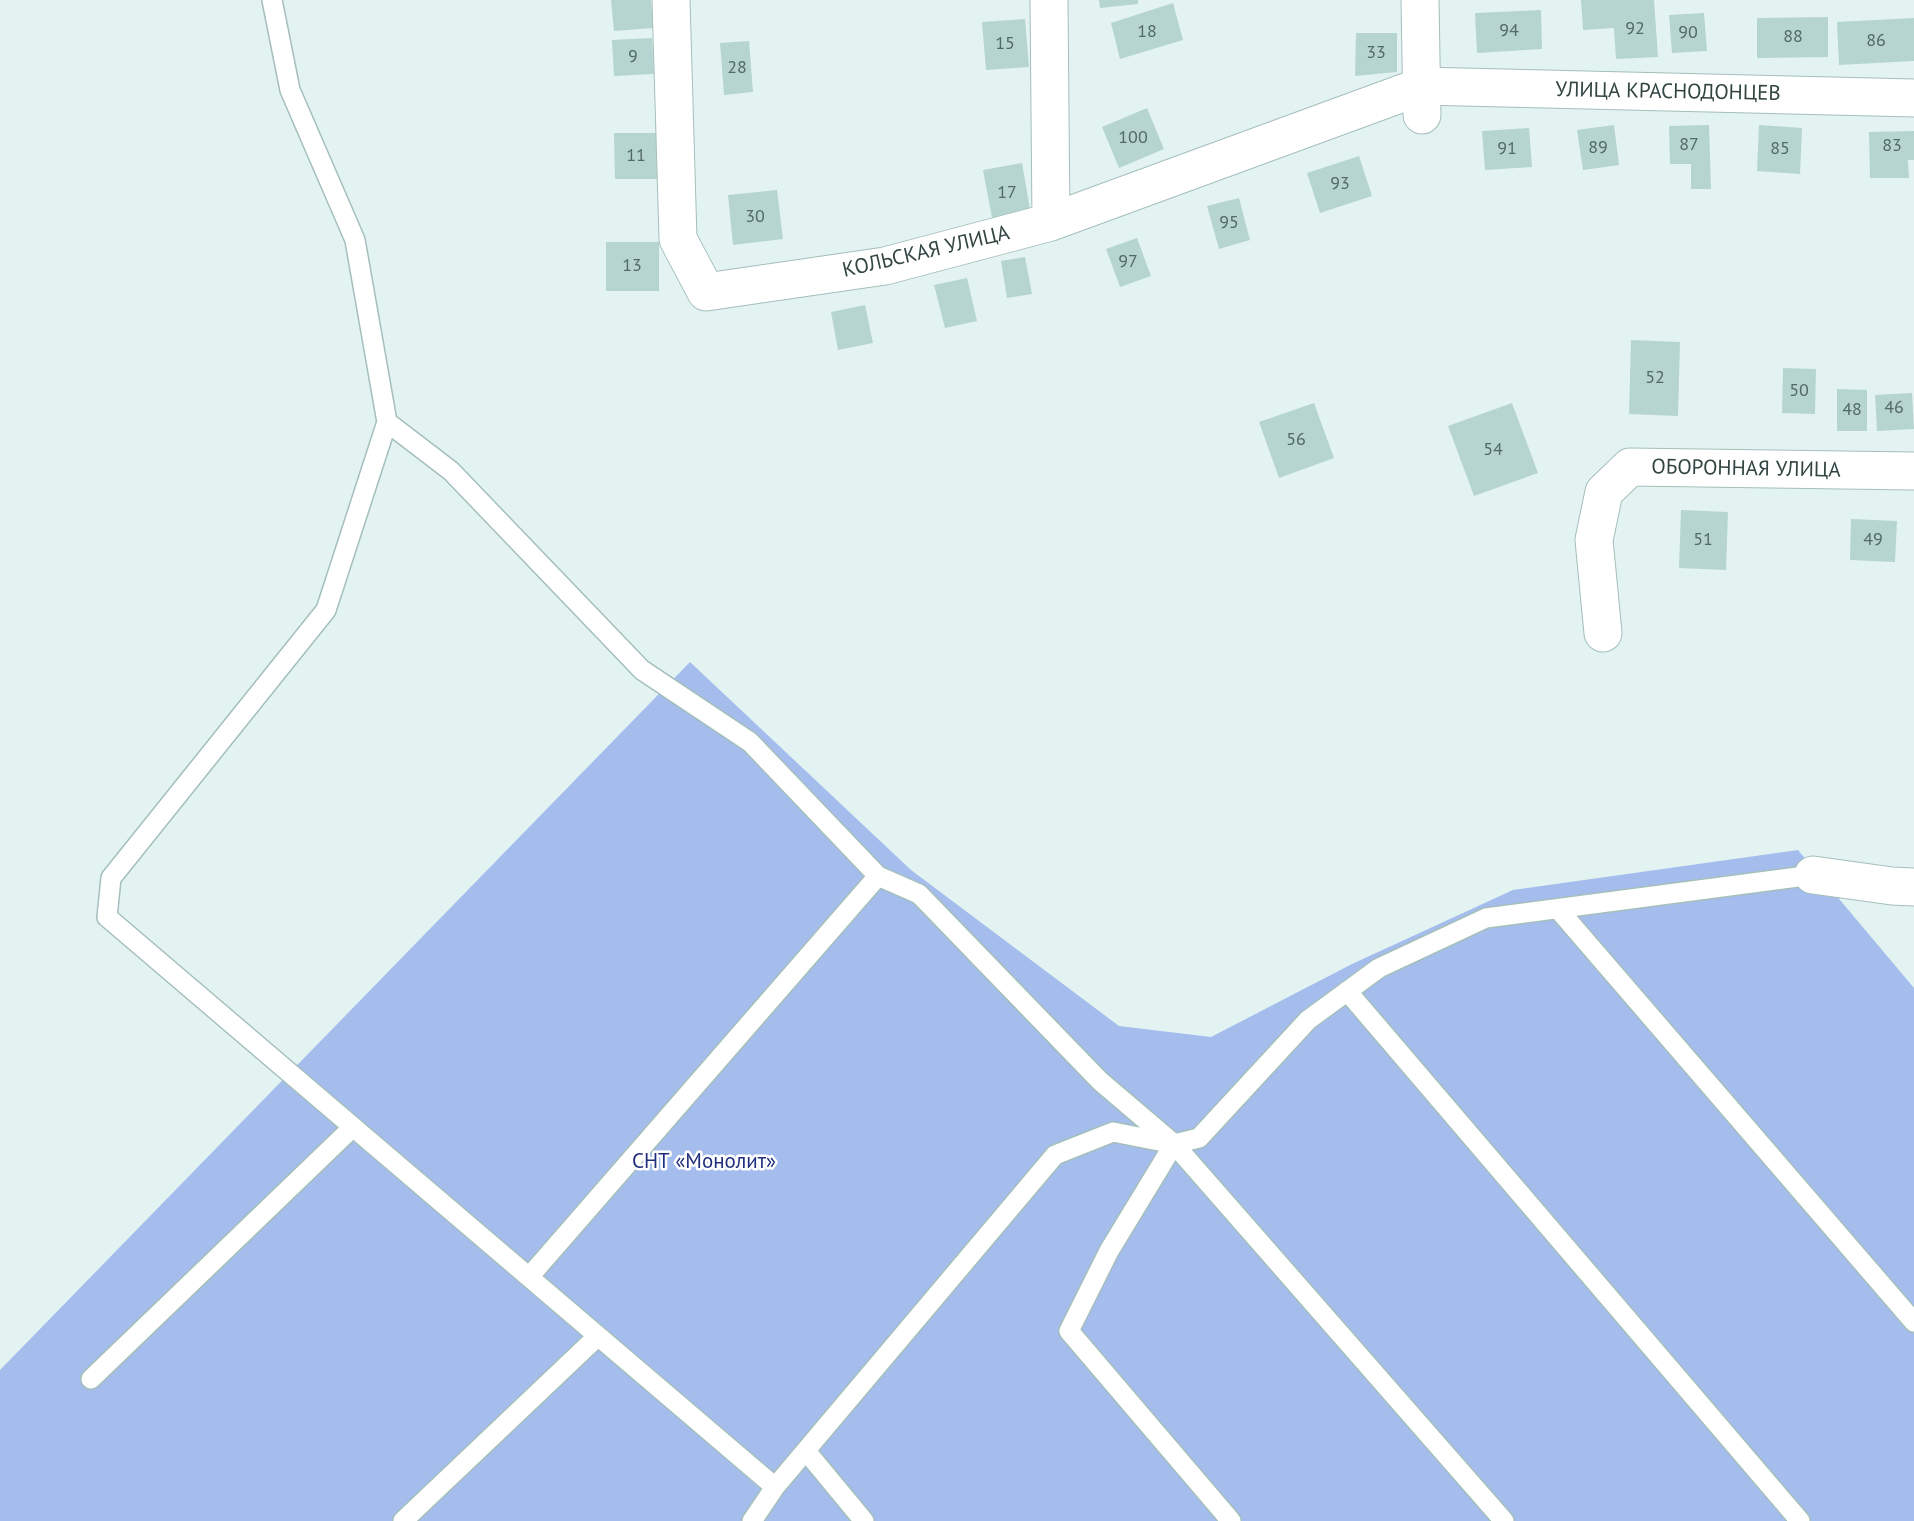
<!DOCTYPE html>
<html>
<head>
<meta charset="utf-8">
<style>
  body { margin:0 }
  canvas { display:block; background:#e2f3f2 }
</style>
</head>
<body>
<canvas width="1914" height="1521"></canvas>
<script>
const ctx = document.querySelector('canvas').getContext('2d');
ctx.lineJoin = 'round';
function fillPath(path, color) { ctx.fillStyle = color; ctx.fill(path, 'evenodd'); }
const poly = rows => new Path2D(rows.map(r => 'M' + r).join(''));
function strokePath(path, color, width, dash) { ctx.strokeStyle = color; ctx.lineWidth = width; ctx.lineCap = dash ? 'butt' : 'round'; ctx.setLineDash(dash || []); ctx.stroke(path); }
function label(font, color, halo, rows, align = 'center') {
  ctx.font = font + ' "PT Sans",sans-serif'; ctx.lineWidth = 5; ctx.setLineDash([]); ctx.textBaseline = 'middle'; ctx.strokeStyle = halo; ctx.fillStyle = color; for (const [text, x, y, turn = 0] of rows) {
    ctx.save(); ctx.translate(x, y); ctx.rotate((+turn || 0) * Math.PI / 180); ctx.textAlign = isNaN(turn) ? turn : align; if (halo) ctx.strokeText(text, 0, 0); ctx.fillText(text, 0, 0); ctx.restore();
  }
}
const green = poly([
  [690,662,911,870,1119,1026,1211,1037,1352,964,1513,890,1798,850,1914,988,1914,1521,0,1521,0,1370]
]);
const building = poly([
  [611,0,651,0,653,28,614,31],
  [1099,0,1138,0,1138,4,1100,8],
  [1581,0,1654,0,1658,57,1616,59,1614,28,1583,30],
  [1173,3,1183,40,1120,59,1111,23],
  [1541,10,1542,49,1477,53,1475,13],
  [1704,13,1707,51,1672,53,1669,15],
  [1828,17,1828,57,1757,58,1757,18],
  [1914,18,1914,61,1839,65,1837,22],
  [1025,19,1029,67,986,70,982,22],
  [1356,33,1397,33,1397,72,1355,76],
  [652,38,654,74,614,76,612,40],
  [749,41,753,92,724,95,720,43],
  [1147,108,1164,149,1119,168,1102,127],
  [1614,125,1619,165,1583,170,1577,130],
  [1709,125,1711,189,1691,189,1691,164,1670,164,1669,126],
  [1759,125,1802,128,1800,174,1757,171],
  [1529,128,1532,167,1485,170,1482,131],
  [1914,131,1914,160,1908,160,1909,178,1870,178,1869,132],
  [614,133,656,133,657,179,615,179],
  [1359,156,1372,196,1320,213,1307,173],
  [1022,163,1031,215,993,223,983,170],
  [777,190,783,239,733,245,728,195],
  [1239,198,1250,240,1219,249,1207,206],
  [1137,238,1151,276,1120,287,1106,249],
  [606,242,659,242,659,291,606,291],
  [1025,257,1032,294,1007,298,1001,261],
  [967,278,977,321,945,328,934,285],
  [865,305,873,343,838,350,831,312],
  [1631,340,1680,342,1678,416,1629,414],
  [1783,368,1816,369,1815,414,1782,413],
  [1837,389,1867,390,1867,431,1837,431],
  [1912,393,1914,429,1877,431,1875,395],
  [1314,403,1334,458,1279,478,1259,422],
  [1512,403,1538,473,1474,496,1448,426],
  [1681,510,1728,512,1726,570,1679,568],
  [1851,519,1897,521,1895,562,1850,560]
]);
const lane = poly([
  [272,0,290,90,355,240,387,422,326,610,111,878,107,917,775,1487],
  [387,422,451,471,642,670,750,742,878,876,529,1277],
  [878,876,919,894,1100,1081,1174,1144,1504,1521],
  [1558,909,1914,1322],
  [1347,991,1800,1521],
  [1174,1144,1109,1251,1069,1331,1231,1521],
  [91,1379,353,1127],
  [806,1451,864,1521],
  [403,1521,598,1336],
  [752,1521,775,1487,1055,1155,1113,1132,1174,1144,1199,1138,1308,1020,1379,968,1486,918,1813,875]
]);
const street = poly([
  [671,0,678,239,706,292,885,266,1051,222,1422,86,1914,98],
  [1049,0,1051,222],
  [1420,0,1422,115],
  [1603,633,1594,540,1604,492,1630,467,1914,471],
  [1813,875,1892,886,1914,887]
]);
const numberNames = [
  ["92",1635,29],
  ["94",1509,31],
  ["18",1147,32],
  ["90",1688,33],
  ["88",1793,37],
  ["86",1876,41],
  ["15",1005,44],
  ["33",1376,53],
  ["9",633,57],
  ["28",737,68],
  ["100",1133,138],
  ["87",1689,145],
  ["83",1892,146],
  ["89",1598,148],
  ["91",1507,149],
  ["85",1780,149],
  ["11",636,156],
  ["93",1340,184],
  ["17",1007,193],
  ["30",755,217],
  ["95",1229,223],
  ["97",1128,262],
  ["13",632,266],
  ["52",1655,378],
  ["50",1799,391],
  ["46",1894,408],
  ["48",1852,410],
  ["56",1296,440],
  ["54",1493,450],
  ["51",1703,540],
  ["49",1873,540]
];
const streetNames = [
  ["УЛИЦА КРАСНОДОНЦЕВ",1668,92,1],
  ["КОЛЬСКАЯ УЛИЦА",926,252,-13],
  ["ОБОРОННАЯ УЛИЦА",1746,469,1]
];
const parkNames = [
  ["СНТ «Монолит»",704,1162]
];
fillPath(green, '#a5bded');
fillPath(building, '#b6d5d1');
strokePath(lane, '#a4bfbc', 22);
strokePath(street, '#a4bfbc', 39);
strokePath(lane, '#fff', 19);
strokePath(street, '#fff', 37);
label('18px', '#536966', null, numberNames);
label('21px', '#324542', '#fff', streetNames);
label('21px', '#1f2e7d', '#fff', parkNames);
</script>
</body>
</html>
